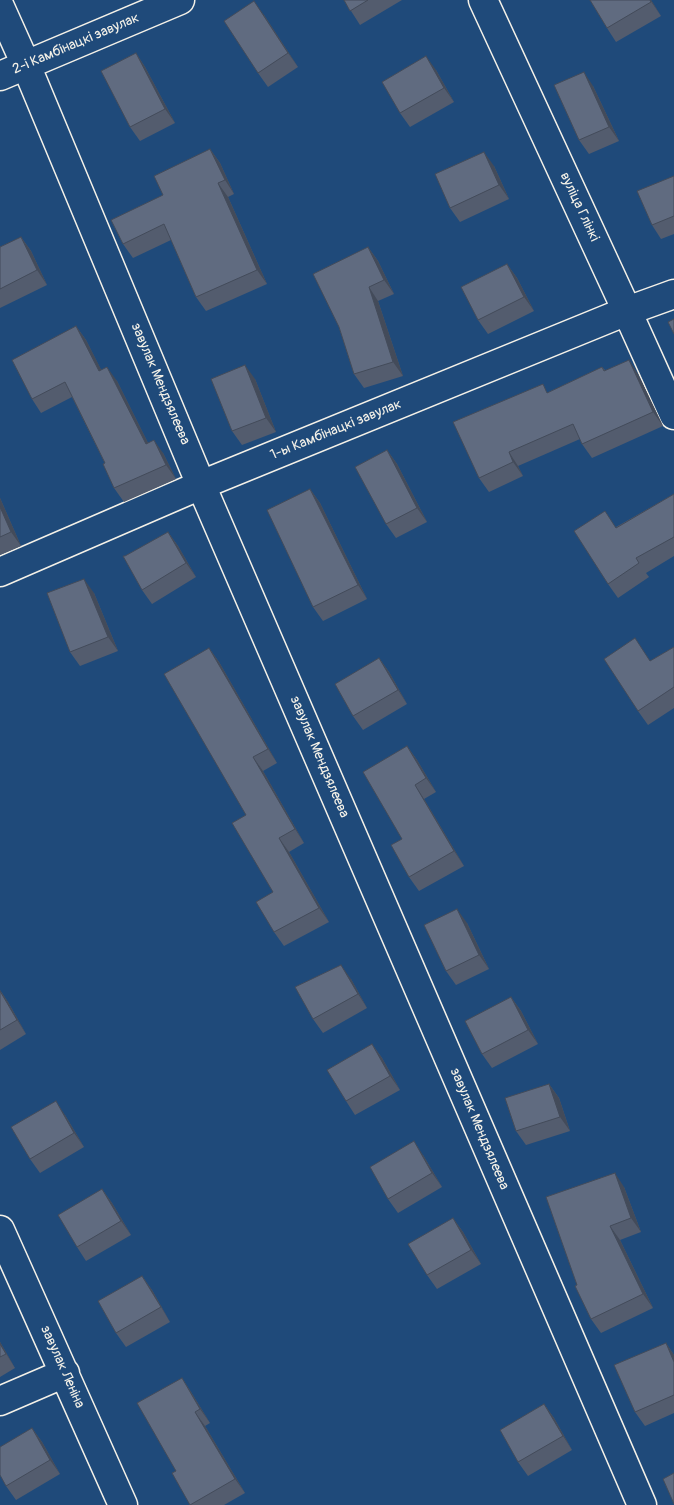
<!DOCTYPE html>
<html>
<head>
<meta charset="utf-8">
<style>
  body { margin:0 }
  canvas { display:block; background:#1f4a7a }
</style>
</head>
<body>
<canvas width="674" height="1505"></canvas>
<script>
const ctx = document.querySelector('canvas').getContext('2d');
ctx.lineJoin = 'round';
const poly = rows => new Path2D(rows.map(r => 'M' + r).join(''));
function strokePath(path, color, width, dash) { ctx.strokeStyle = color; ctx.lineWidth = width; ctx.lineCap = dash ? 'butt' : 'round'; ctx.setLineDash(dash || []); ctx.stroke(path); }
function fillPath(path, color) { ctx.fillStyle = color; ctx.fill(path, 'evenodd'); }
function label(font, color, halo, rows, align = 'center') {
  ctx.font = font + ' Pangolin,sans-serif'; ctx.lineWidth = 4; ctx.setLineDash([]); ctx.textBaseline = 'middle'; ctx.strokeStyle = halo; ctx.fillStyle = color; for (const [text, x, y, turn = 0] of rows) {
    ctx.save(); ctx.translate(x, y); ctx.rotate((+turn || 0) * Math.PI / 180); ctx.textAlign = isNaN(turn) ? turn : align; if (halo) ctx.strokeText(text, 0, 0); ctx.fillText(text, 0, 0); ctx.restore();
  }
}
const street = poly([
  [483,0,627,311,674,415],
  [0,7,26,65,201,485,642,1505],
  [0,76,180,0],
  [0,572,201,485,627,311,674,294],
  [0,1230,123,1505],
  [0,1401,65,1373]
]);
const wall = poly([
  [344,0,402,0,360,25],
  [590,0,651,0,661,16,616,42,607,28],
  [264,15,298,67,268,87,258,73],
  [136,53,145,67,175,123,140,141,130,127],
  [436,70,454,102,410,127,400,113],
  [593,86,619,141,589,154,579,140],
  [210,149,220,163,234,194,228,197,267,284,206,311,196,297,171,240,133,258,123,244,163,195],
  [494,166,509,199,460,222,450,208],
  [674,176,674,234,661,239,652,225],
  [21,237,31,251,47,285,0,308,0,247],
  [368,247,378,261,394,294,378,301,403,376,364,388,354,374,339,327],
  [507,264,517,278,534,311,488,334,478,320],
  [76,326,86,340,101,370,117,381,148,443,163,453,176,479,124,502,114,488,105,463,72,397,41,413,32,399],
  [602,367,605,370,638,374,663,426,592,458,582,444,580,439,518,466,523,476,489,492,479,478,549,392],
  [255,379,276,432,242,445,232,431],
  [387,450,397,464,427,522,396,538,386,524],
  [310,489,320,503,367,599,323,621,313,607],
  [674,494,674,556,646,573,649,577,618,598,608,584,616,527],
  [0,498,21,546,0,555],
  [168,532,178,546,196,577,152,604,142,590],
  [94,593,118,651,80,666,70,652],
  [674,647,674,708,648,725,638,711,650,661],
  [209,648,219,662,277,763,263,771,304,843,289,852,329,922,284,946,274,932,273,892],
  [379,658,389,672,407,704,363,730,353,716],
  [407,746,417,760,436,792,424,799,464,866,419,891,409,877,402,839],
  [467,923,489,969,456,985,446,971],
  [351,979,367,1008,323,1033,313,1019],
  [0,990,8,1002,26,1034,0,1050],
  [511,997,521,1011,538,1044,492,1068,482,1054],
  [372,1044,382,1058,400,1090,355,1115,346,1101],
  [549,1084,559,1098,570,1131,526,1145,516,1131],
  [65,1115,84,1147,40,1173,30,1159],
  [423,1155,442,1187,398,1213,388,1199],
  [624,1187,641,1232,620,1240,653,1308,601,1333,591,1319,577,1285],
  [102,1189,112,1203,131,1235,86,1261,77,1247],
  [453,1218,463,1232,481,1264,437,1289,427,1275],
  [142,1276,152,1290,170,1322,126,1347,116,1333],
  [0,1342,15,1368,0,1377],
  [666,1343,674,1355,674,1413,645,1426,635,1412],
  [182,1378,191,1392,210,1423,205,1426,245,1493,224,1505,191,1505,172,1473,176,1471],
  [544,1404,554,1418,572,1450,528,1476,518,1462],
  [32,1428,42,1442,60,1474,16,1500,6,1486]
]);
const shadedWall = poly([
  [650,0,651,0,661,16],
  [254,1,264,15,298,67,288,53],
  [136,53,145,67,175,123,165,109],
  [426,56,436,70,454,102,444,88],
  [584,72,593,86,619,141,609,127],
  [210,149,220,163,234,194,225,180],
  [484,152,494,166,509,199,499,185],
  [218,183,228,197,267,284,257,270],
  [21,237,31,251,47,285,37,270],
  [368,247,378,261,394,294,384,280],
  [507,264,517,278,534,311,524,297],
  [369,287,378,301,403,376,393,362],
  [76,326,86,340,109,385,99,371],
  [629,360,638,374,663,426,653,412],
  [245,365,255,379,276,432,266,418],
  [107,367,117,381,155,457,146,444],
  [154,440,163,453,176,479,166,465],
  [387,450,397,464,427,522,417,508],
  [509,452,518,466,523,476,513,462],
  [310,489,320,503,367,599,358,585],
  [0,498,21,546,11,532,0,507],
  [168,532,178,546,196,577,186,563],
  [84,579,94,593,118,651,108,637],
  [209,648,219,662,277,763,268,749],
  [379,658,389,672,407,704,398,690],
  [407,746,417,760,436,792,426,778],
  [253,757,263,771,304,843,295,829],
  [415,785,424,799,464,866,454,851],
  [279,838,289,852,329,922,319,908],
  [457,909,467,923,489,969,479,955],
  [341,965,351,979,367,1008,358,994],
  [0,990,8,1002,26,1034,17,1020],
  [511,997,521,1011,538,1044,528,1030],
  [372,1044,382,1058,400,1090,390,1076],
  [549,1084,559,1098,570,1131,560,1117],
  [56,1101,65,1115,84,1147,74,1133],
  [414,1141,423,1155,442,1187,432,1173],
  [615,1173,624,1187,641,1232,631,1218],
  [102,1189,112,1203,131,1235,121,1221],
  [453,1218,463,1232,481,1264,471,1250],
  [610,1226,620,1240,653,1308,643,1294],
  [142,1276,152,1290,170,1322,161,1307],
  [0,1342,15,1368,0,1344],
  [666,1343,674,1355,674,1362],
  [182,1378,191,1392,210,1423,200,1409],
  [544,1404,554,1418,572,1450,563,1436],
  [195,1412,205,1426,245,1493,235,1479],
  [32,1428,42,1442,60,1474,50,1460]
]);
const building = poly([
  [344,0,368,0,350,11,344,0],
  [590,0,650,0,651,2,607,28,590,0],
  [254,1,288,53,258,73,224,21,254,1],
  [136,53,165,109,130,127,101,71,136,53],
  [426,56,444,88,400,113,382,82,426,56],
  [584,72,609,127,579,140,554,85,584,72],
  [210,149,225,180,218,183,257,270,196,297,164,224,123,244,111,220,163,195,154,176,210,149],
  [484,152,499,185,450,208,435,174,484,152],
  [674,176,674,216,652,225,637,191,674,176],
  [21,237,37,270,0,289,0,247,21,237],
  [368,247,384,280,369,287,393,362,354,374,339,327,313,274,368,247],
  [507,264,524,297,478,320,461,287,507,264],
  [674,319,674,334,668,322,674,319],
  [76,326,99,371,107,367,146,444,154,440,166,465,114,488,103,464,105,463,65,382,32,399,12,360,76,326],
  [629,360,653,412,582,444,573,424,509,452,513,462,479,478,453,422,543,384,547,393,602,367,604,371,629,360],
  [245,365,266,418,232,431,211,379,245,365],
  [387,450,417,508,386,524,355,467,387,450],
  [310,489,358,585,313,607,267,510,310,489],
  [674,494,674,537,636,558,639,563,608,584,574,531,605,511,616,528,674,494],
  [0,507,11,532,0,537,0,507],
  [168,532,186,563,142,590,123,556,125,556,168,532],
  [84,579,108,637,70,652,47,593,84,579],
  [635,638,650,661,674,647,674,687,638,711,604,659,635,638],
  [209,648,268,749,253,757,295,829,279,838,319,908,274,932,256,902,273,892,232,823,246,815,164,674,209,648],
  [379,658,398,690,353,716,335,684,379,658],
  [407,746,426,778,415,785,454,851,409,877,391,845,402,839,363,772,407,746],
  [457,909,479,955,446,971,424,925,457,909],
  [341,965,358,994,313,1019,295,987,341,965],
  [0,991,17,1020,0,1030,0,991],
  [511,997,528,1030,482,1054,465,1021,511,997],
  [372,1044,390,1076,346,1101,327,1070,372,1044],
  [549,1084,560,1117,516,1131,505,1098,549,1084],
  [56,1101,74,1133,30,1159,11,1127,56,1101],
  [414,1141,432,1173,388,1199,370,1167,414,1141],
  [615,1173,631,1218,610,1226,643,1294,591,1319,575,1286,577,1285,546,1197,615,1173],
  [102,1189,121,1221,77,1247,58,1215,102,1189],
  [453,1218,471,1250,427,1275,408,1244,453,1218],
  [142,1276,161,1307,116,1333,98,1301,142,1276],
  [666,1343,674,1362,674,1395,635,1412,614,1365,666,1343],
  [0,1344,6,1354,0,1357,0,1344],
  [182,1378,200,1409,195,1412,235,1479,190,1505,172,1473,176,1471,137,1403,182,1378],
  [544,1404,563,1436,518,1462,500,1430,544,1404],
  [32,1428,50,1460,6,1486,0,1475,0,1447,32,1428],
  [674,1473,674,1504,663,1479,674,1473]
]);
const streetNames = [
  ["2-і Камбінацкі завулак",76,44,-23],
  ["вуліца Глінкі",579,207,65],
  ["завулак Мендзялеева",160,384,67],
  ["1-ы Камбінацкі завулак",336,430,-22],
  ["завулак Мендзялеева",319,757,67],
  ["завулак Мендзялеева",479,1129,67],
  ["завулак Леніна",62,1367,66]
];
strokePath(street, '#f4f1e8', 31);
strokePath(street, '#1f4a7a', 28);
fillPath(wall, '#535c6e');
fillPath(shadedWall, '#434b5a');
fillPath(building, '#606b80');
strokePath(building, '#434b5a', 1);
label('14px', '#f4f1e8', '#1f4a7a', streetNames);
</script>
</body>
</html>
